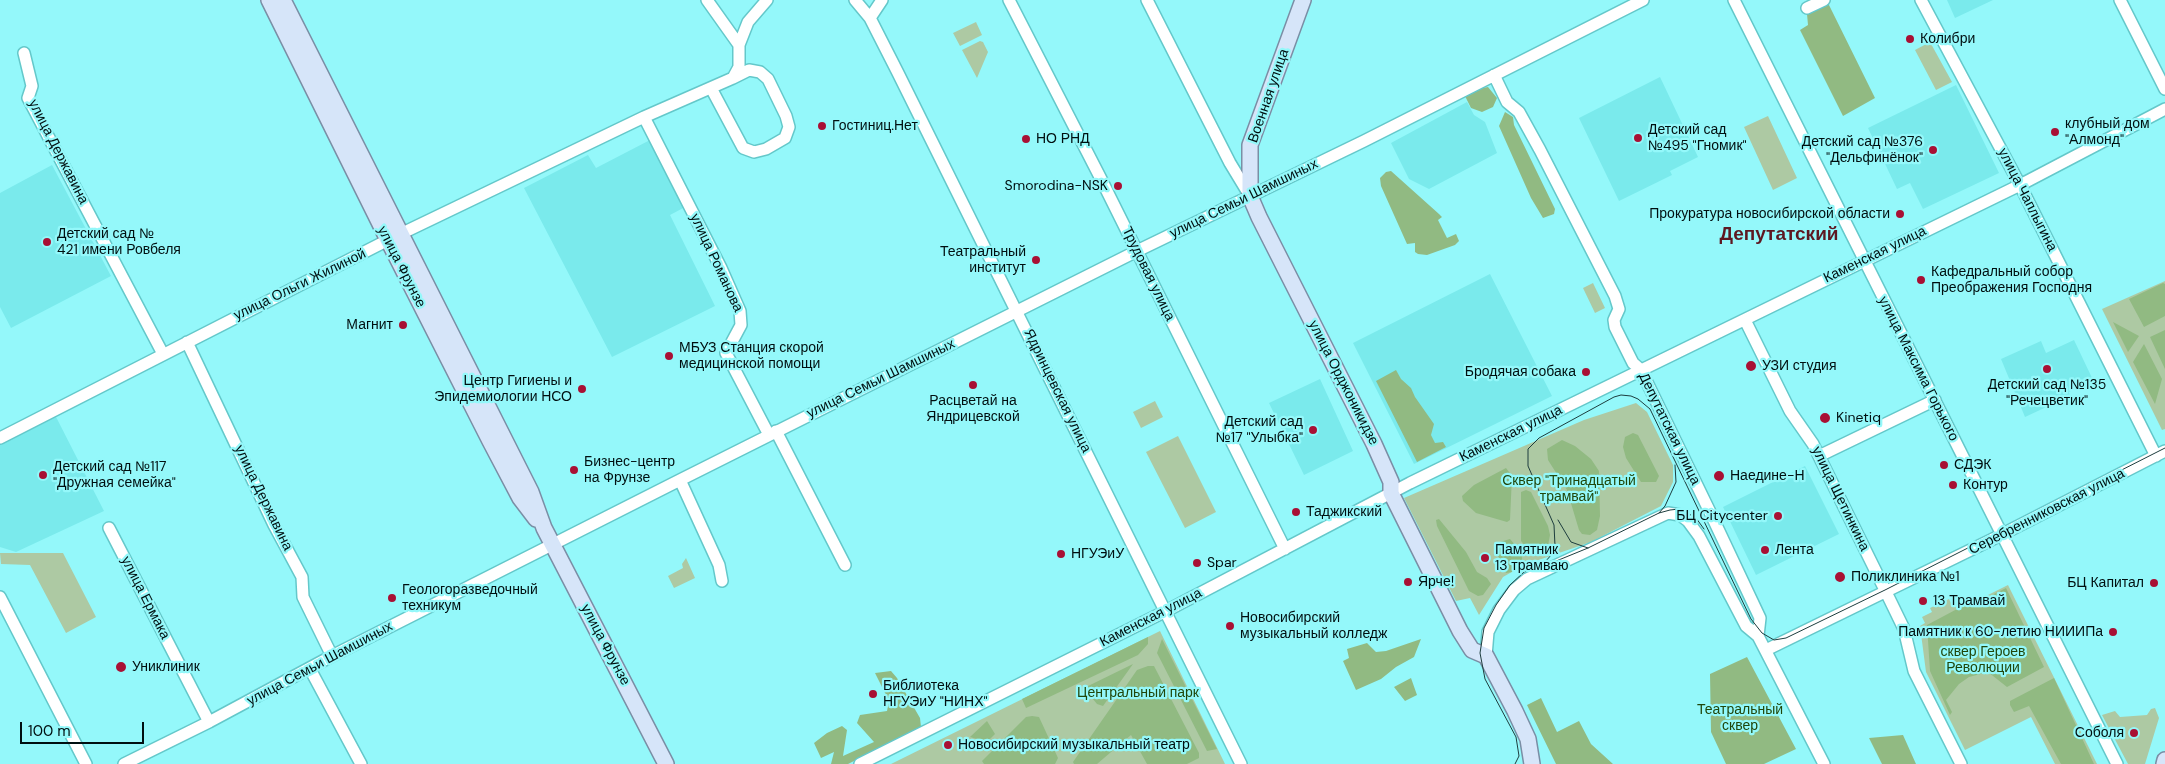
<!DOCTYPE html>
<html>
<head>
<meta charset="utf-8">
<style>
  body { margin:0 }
  #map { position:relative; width:2165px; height:764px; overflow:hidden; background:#94f8fa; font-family:"DM Sans",sans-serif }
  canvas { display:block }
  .scale { position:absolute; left:20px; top:722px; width:124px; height:22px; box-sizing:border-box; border:2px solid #000f10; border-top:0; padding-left:6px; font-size:15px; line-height:18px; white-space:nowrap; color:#000f10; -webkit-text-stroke:4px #94f8fa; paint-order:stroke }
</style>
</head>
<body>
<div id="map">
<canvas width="2165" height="764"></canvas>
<div class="scale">100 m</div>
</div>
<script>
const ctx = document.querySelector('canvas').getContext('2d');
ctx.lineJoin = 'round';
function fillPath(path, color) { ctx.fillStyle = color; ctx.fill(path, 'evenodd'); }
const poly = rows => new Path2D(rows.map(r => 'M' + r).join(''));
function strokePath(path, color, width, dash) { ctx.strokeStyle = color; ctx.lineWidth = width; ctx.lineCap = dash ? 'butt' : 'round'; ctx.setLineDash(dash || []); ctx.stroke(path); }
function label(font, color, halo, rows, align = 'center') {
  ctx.font = font + ' "DM Sans",sans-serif'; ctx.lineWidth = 4.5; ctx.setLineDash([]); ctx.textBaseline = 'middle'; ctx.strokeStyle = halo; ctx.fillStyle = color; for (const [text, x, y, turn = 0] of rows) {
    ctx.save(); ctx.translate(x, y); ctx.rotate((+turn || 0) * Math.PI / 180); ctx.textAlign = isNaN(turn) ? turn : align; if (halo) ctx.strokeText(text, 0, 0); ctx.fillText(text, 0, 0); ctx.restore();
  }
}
const built = poly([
  [1947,0,1993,0,1955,18],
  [1660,77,1698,157,1670,171,1672,175,1619,201,1579,118],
  [1956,85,1999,173,1923,209,1910,183,1897,189,1868,128],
  [1467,102,1474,115,1485,122,1497,153,1429,189,1409,179,1391,143],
  [652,139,687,206,670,215,715,306,612,357,524,188,588,155,596,168],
  [52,165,111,276,11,328,0,307,0,193],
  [1490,274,1552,396,1414,464,1353,343],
  [2074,340,2093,380,2069,392,2070,396,2025,417,2001,359,2041,341,2046,353],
  [1320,379,1353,451,1304,475,1269,403],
  [53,411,104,511,16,552,0,547,0,439],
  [1805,466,1839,534,1756,575,1723,507]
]);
const green = poly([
  [976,22,982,35,960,46,953,33],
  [980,41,983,42,988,52,977,78,962,50],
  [1930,42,1952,82,1936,90,1915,50],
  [1768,116,1797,178,1773,190,1744,127],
  [2165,281,2165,429,2162,430,2102,309],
  [1593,283,1605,308,1595,313,1583,288],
  [1155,401,1163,417,1141,428,1133,412],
  [1636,403,1647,412,1673,465,1673,482,1661,506,1591,542,1524,565,1503,577,1479,615,1470,598,1456,601,1404,498,1584,420],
  [1178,436,1216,512,1185,528,1146,452],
  [0,553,63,553,96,617,66,633,30,565,1,564],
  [686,558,695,578,674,588,668,576,683,568,682,564],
  [2008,585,2097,764,2055,764,2031,717,1965,750,1926,672,1920,626,1925,623,1922,617,1932,612,1930,608,1949,599,1953,607,1976,595,1978,600],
  [1160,631,1225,764,891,764],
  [2155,708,2159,718,2145,764,2128,764,2102,715,2115,711,2120,717,2147,715,2151,709]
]);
const forest = poly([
  [1828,3,1875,98,1843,116,1800,30,1808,25,1807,14],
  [1488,87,1497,98,1493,107,1482,112,1471,108,1465,96,1471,90],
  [1505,112,1513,117,1514,125,1555,209,1554,214,1543,218,1531,198,1499,126],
  [1391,171,1439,214,1442,217,1438,220,1447,238,1456,234,1459,241,1455,245,1427,255,1418,254,1415,252,1415,243,1407,244,1381,186,1380,178,1386,172],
  [2163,283,2165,284,2165,316,2144,327,2129,299],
  [2113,322,2139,336,2128,352],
  [2165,330,2165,369,2150,337],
  [2144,344,2162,379,2155,404,2133,362],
  [1396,370,1401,379,1411,388,1415,397,1434,424,1431,435,1435,443,1443,442,1446,447,1417,462,1376,381],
  [1633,433,1638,435,1659,476,1656,482,1641,482,1626,458,1623,447,1625,437],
  [1562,440,1575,446,1591,459,1599,471,1600,516,1597,530,1590,535,1582,534,1579,530,1567,490,1548,460,1547,449],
  [1506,468,1512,476,1510,520,1507,522,1476,513,1463,501,1462,496,1474,485],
  [1526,490,1531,492,1548,526,1550,535,1547,551,1536,555,1527,548,1521,541,1521,492],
  [1439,519,1466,552,1477,572,1487,578,1491,584,1483,595,1478,596,1469,591,1437,526,1436,520],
  [1510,539,1521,552,1523,564,1512,572,1506,573,1494,547,1500,542],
  [2006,588,2044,667,2007,687,1988,672,1969,677,1959,684,1946,700,1952,712,1950,715,1930,671,1927,625,1974,600,1978,602],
  [1148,637,1148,644,1138,655,1026,708,1022,699],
  [1162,639,1217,749,1207,751,1157,653],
  [1421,639,1414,657,1396,667,1381,679,1356,690,1343,661,1349,658,1347,649,1367,643,1376,652,1386,651],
  [1747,657,1796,749,1764,764,1726,764,1711,732,1710,674],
  [1133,664,1103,706,1097,704,1084,688],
  [1148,666,1154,666,1199,753,1199,758,1187,764,1147,764,1131,735,1097,764,1074,764,1073,762,1137,670],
  [891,671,897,678,920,718,921,727,848,764,831,764,834,752,821,758,814,743,827,733,842,726,847,730,843,756,874,742,857,723,860,715,887,711,889,701,875,673],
  [1411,678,1417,695,1405,701,1394,687],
  [2054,678,2094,764,2061,764,2029,706,2014,712,2010,705,2010,701],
  [1541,698,1557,732,1579,721,1591,744,1613,764,1556,764,1527,705],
  [1032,716,1039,717,1058,758,1055,764,984,764,982,761,1026,717],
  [987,721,995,734,987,742,970,737],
  [1903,735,1916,764,1882,764,1869,738]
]);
const minor = poly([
  [707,0,739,45],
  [855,0,870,18,898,73,1241,764],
  [1009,0,1100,177,1285,549],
  [1147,0,1230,163,1250,196],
  [1734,0,2117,764],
  [1921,0,2020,185,2156,456],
  [2120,0,2165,89],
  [1807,8,1824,0],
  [870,18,882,0],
  [24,53,32,86,28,98,163,354],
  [1494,75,1507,102,1519,112,1540,150,1615,296,1619,309,1614,320,1615,327,1633,363,1641,370,1709,510,1760,618,1758,636,1824,764],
  [711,88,743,148,754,152,766,149,785,138,789,127,786,116,768,79,760,72,749,70,733,78],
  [644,117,721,268,740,311,741,325,726,353,769,435],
  [1745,320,1790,411,1813,444,1886,592,1904,629,1914,671,1961,764],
  [187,342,274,525,302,577,303,597,332,656],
  [776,431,845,565],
  [0,438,388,240,644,117,733,78,739,67,739,45,748,22,767,0],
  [1819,456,1935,400],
  [680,480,719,565,722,581],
  [109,528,209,722],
  [0,597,86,764],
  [1766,650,1991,540,2165,451],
  [1486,656,1488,632,1499,610,1514,590,1527,579,1668,513,1680,515,1688,521,1699,536,1746,626,1758,636],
  [310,669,361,764],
  [124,764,209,722,332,656,680,480,1137,251,1364,141,1643,0],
  [860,764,1166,611,1410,483,2020,185,2165,109]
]);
const major = poly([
  [269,0,388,240,490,441,520,498,536,519],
  [283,0,531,492,544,528,666,764],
  [1303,0,1250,145,1250,196,1259,217,1374,444,1391,482,1391,493,1460,631,1472,650,1486,656,1515,711,1528,739,1532,764],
  [2164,764,2165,760]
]);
const tram = poly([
  [1659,513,1665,506,1676,482,1675,465],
  [1558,520,1571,542,1588,548],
  [1544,566,1588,548,1659,513,1670,510,1679,509,1686,512,1696,518,1704,529],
  [1515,764,1519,756,1516,737,1485,679,1480,653,1484,628,1496,605,1510,585,1524,572,1545,562,1552,554,1555,546,1554,525,1528,466,1528,449,1539,438,1614,397,1621,395,1631,396,1638,399,1650,409,1751,619,1762,633,1774,640,1786,638,1885,590,2165,448]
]);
const markers = [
  [1910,39,5,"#a81034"],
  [822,126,5,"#a81034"],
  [2055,132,5,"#a81034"],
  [1638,138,5,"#a81034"],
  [1026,139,5,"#a81034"],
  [1933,150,5,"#a81034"],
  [1118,186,5,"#a81034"],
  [1900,214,5,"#a81034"],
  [47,242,5,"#a81034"],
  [1036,260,5,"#a81034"],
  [1921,280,5,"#a81034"],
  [403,325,5,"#a81034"],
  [669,356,5,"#a81034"],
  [1751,366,6,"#a81034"],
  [2047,369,5,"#a81034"],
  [1586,372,5,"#a81034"],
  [973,385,5,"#a81034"],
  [582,389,5,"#a81034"],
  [1825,418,6,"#a81034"],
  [1313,430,5,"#a81034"],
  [1944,465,5,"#a81034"],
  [574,470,5,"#a81034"],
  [43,475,5,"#a81034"],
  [1719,476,6,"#a81034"],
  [1953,485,5,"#a81034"],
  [1296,512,5,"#a81034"],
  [1778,516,5,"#a81034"],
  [1765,550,5,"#a81034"],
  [1061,554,5,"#a81034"],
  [1485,558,5,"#a81034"],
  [1197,563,5,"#a81034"],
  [1840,577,6,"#a81034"],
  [1408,582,5,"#a81034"],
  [2154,583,5,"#a81034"],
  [392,598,5,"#a81034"],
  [1923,601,5,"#a81034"],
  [1230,626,5,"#a81034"],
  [2113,632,5,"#a81034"],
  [121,667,6,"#a81034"],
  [873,694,5,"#a81034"],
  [2134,733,5,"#a81034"],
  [948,745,5,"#a81034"]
];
const poiNames = [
  ["Колибри",1920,39],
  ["клубный дом",2065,124],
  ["\"Алмонд\"",2065,140],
  ["Гостиниц.Нет",832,126],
  ["Детский сад",1648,130],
  ["№495 \"Гномик\"",1648,146],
  ["НО РНД",1036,139],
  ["Детский сад №376",1923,142,"right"],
  ["\"Дельфинёнок\"",1923,158,"right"],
  ["Smorodina-NSK",1108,186,"right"],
  ["Прокуратура новосибирской области",1890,214,"right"],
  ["Детский сад №",57,234],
  ["421 имени Ровбеля",57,250],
  ["Театральный",1026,252,"right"],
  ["институт",1026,268,"right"],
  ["Кафедральный собор",1931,272],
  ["Преображения Господня",1931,288],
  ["Магнит",393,325,"right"],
  ["МБУЗ Станция скорой",679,348],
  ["медицинской помощи",679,364],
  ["УЗИ студия",1762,366],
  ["Бродячая собака",1576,372,"right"],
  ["Центр Гигиены и",572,381,"right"],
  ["Эпидемиологии НСО",572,397,"right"],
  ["Детский сад №135",2047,385,"center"],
  ["\"Речецветик\"",2047,401,"center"],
  ["Расцветай на",973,401,"center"],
  ["Яндрицевской",973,417,"center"],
  ["Kinetiq",1836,418],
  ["Детский сад",1303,422,"right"],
  ["№17 \"Улыбка\"",1303,438,"right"],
  ["Бизнес-центр",584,462],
  ["на Фрунзе",584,478],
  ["СДЭК",1954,465],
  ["Детский сад №117",53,467],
  ["\"Дружная семейка\"",53,483],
  ["Наедине-Н",1730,476],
  ["Контур",1963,485],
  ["Таджикский",1306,512],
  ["БЦ Citycenter",1768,516,"right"],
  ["Памятник",1495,550],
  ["13 трамваю",1495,566],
  ["Лента",1775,550],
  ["НГУЭиУ",1071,554],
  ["Spar",1207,563],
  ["Поликлиника №1",1851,577],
  ["Ярче!",1418,582],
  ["БЦ Капитал",2144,583,"right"],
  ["Геологоразведочный",402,590],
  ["техникум",402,606],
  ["13 Трамвай",1933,601],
  ["Новосибирский",1240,618],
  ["музыкальный колледж",1240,634],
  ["Памятник к 60-летию НИИИПа",2103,632,"right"],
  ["Униклиник",132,667],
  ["Библиотека",883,686],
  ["НГУЭиУ \"НИНХ\"",883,702],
  ["Соболя",2124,733,"right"],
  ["Новосибирский музыкальный театр",958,745]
];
const streetNames = [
  ["Военная улица",1269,96,-71],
  ["улица Державина",58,152,63],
  ["улица Семьи Шамшиных",1244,199,-26],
  ["улица Чаплыгина",2027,200,63],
  ["Каменская улица",1875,255,-26],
  ["улица Романова",716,263,65],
  ["улица Фрунзе",401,267,63],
  ["Трудовая улица",1148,274,64],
  ["улица Ольги Жилиной",300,285,-26],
  ["улица Максима Горького",1918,369,63],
  ["улица Семьи Шамшиных",881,379,-26],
  ["улица Орджоникидзе",1343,383,63],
  ["Ядринцевская улица",1057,391,64],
  ["Депутатская улица",1669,429,64],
  ["Каменская улица",1511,434,-26],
  ["улица Державина",263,498,64],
  ["улица Щетинкина",1840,499,64],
  ["Серебренниковская улица",2047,512,-27],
  ["улица Ермака",145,598,63],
  ["Каменская улица",1151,618,-27],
  ["улица Фрунзе",605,645,62],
  ["улица Семьи Шамшиных",320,664,-28]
];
const parkNames = [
  ["Сквер \"Тринадцатый",1569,481],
  ["трамвай\"",1569,497],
  ["сквер Героев",1983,652],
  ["Революции",1983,668],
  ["Центральный парк",1138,693],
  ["Театральный",1740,710],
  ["сквер",1740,726]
];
const districtNames = [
  ["Депутатский",1779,235]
];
fillPath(built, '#7aeaec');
fillPath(green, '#adc9a3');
fillPath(forest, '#91ba82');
strokePath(minor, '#64c8ca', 14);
strokePath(major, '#7a8ea5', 18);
strokePath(minor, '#fff', 11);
strokePath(major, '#d6e5f9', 15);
strokePath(tram, '#1d3d3e', 1);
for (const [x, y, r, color] of markers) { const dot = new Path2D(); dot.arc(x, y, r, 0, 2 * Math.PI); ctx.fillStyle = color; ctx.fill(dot); strokePath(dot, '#94f8fa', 2); }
label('14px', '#000f10', '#94f8fa', poiNames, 'left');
label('14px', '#000f10', '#94f8fa', streetNames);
label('14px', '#20460b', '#94f8fa', parkNames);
label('bold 19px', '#5d1821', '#94f8fa', districtNames);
</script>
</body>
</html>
